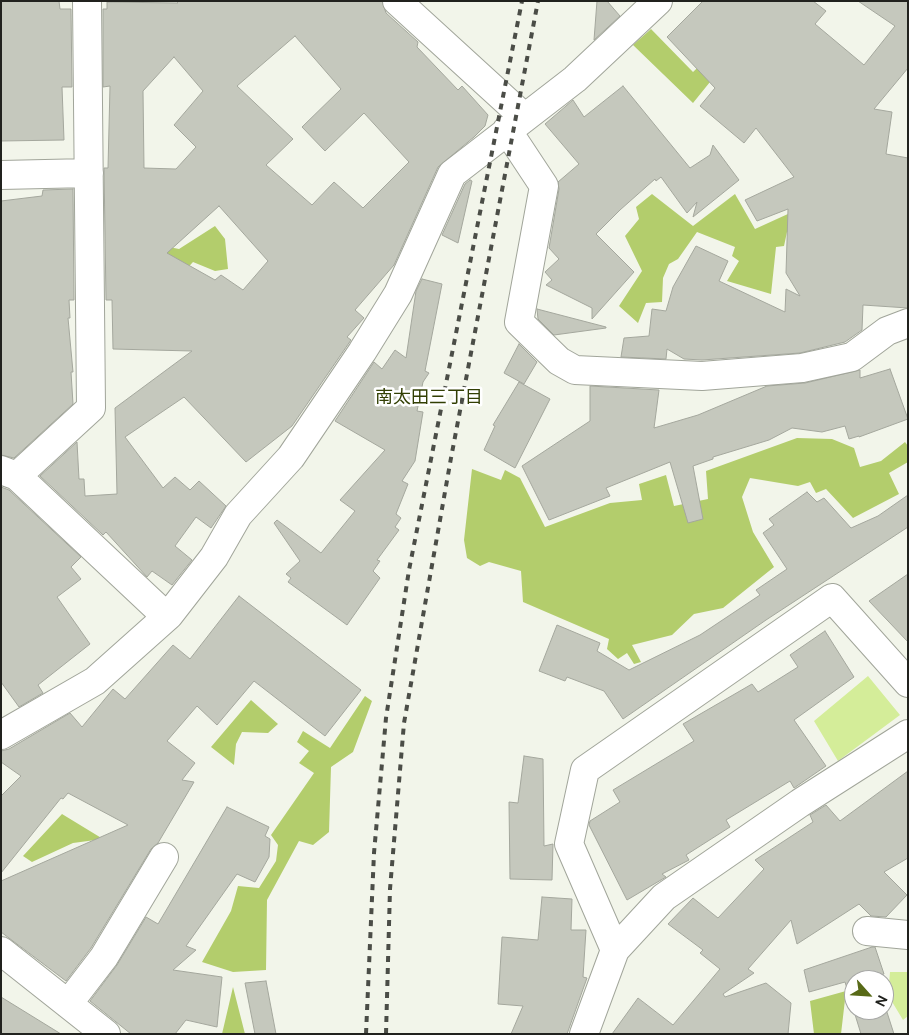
<!DOCTYPE html>
<html>
<head>
<meta charset="utf-8">
<style>
  body { margin:0 }
  #map { position:relative; width:909px; height:1035px; overflow:hidden; background:#f2f5ea; font-family:"DM Sans",sans-serif }
  canvas { display:block }
  .frame { position:absolute; inset:0; border:2px solid #21221e; pointer-events:none }
  .north { position:absolute; left:844px; top:970px; width:50px; height:50px; box-sizing:border-box; background:#fff; border:1px solid #a6a7a5; border-radius:50%; rotate:116deg; font-size:14px; font-weight:700; line-height:20px; text-align:center; color:#21221e }
  .north::after { content:''; display:block; margin:auto; width:18px; height:22px; background:#586a17; clip-path:polygon(50% 0,100% 100%,50% 72%,0 100%) }
</style>
</head>
<body>
<div id="map">
<canvas width="909" height="1035"></canvas>
<div class="frame"></div>
<div class="north">N</div>
</div>
<script>
const ctx = document.querySelector('canvas').getContext('2d');
ctx.lineJoin = 'round';
function fillPath(path, color) { ctx.fillStyle = color; ctx.fill(path, 'evenodd'); }
const poly = rows => new Path2D(rows.map(r => 'M' + r).join(''));
function strokePath(path, color, width, dash) { ctx.strokeStyle = color; ctx.lineWidth = width; ctx.lineCap = dash ? 'butt' : 'round'; ctx.setLineDash(dash || []); ctx.stroke(path); }
function label(font, color, halo, rows, align = 'center') {
  ctx.font = font + ' "DM Sans","Noto Sans JP",sans-serif'; ctx.lineWidth = 5; ctx.setLineDash([]); ctx.textBaseline = 'middle'; ctx.strokeStyle = halo; ctx.fillStyle = color; for (const [text, x, y, turn = 0] of rows) {
    ctx.save(); ctx.translate(x, y); ctx.rotate((+turn || 0) * Math.PI / 180); ctx.textAlign = isNaN(turn) ? turn : align; if (halo) ctx.strokeText(text, 0, 0); ctx.fillText(text, 0, 0); ctx.restore();
  }
}
const green = poly([
  [868,676,900,715,838,761,814,721],
  [890,972,908,972,908,1016,903,1020,888,995]
]);
const forest = poly([
  [740,27,714,77,693,103,633,45,651,29,693,72],
  [652,194,693,226,735,194,755,229,812,203,827,230,787,232,784,246,776,247,771,294,727,281,739,261,732,256,735,247,697,232,678,259,669,264,663,278,662,302,646,303,638,323,619,306,642,271,625,236,639,219,636,207],
  [215,226,225,239,228,269,215,271,193,262,181,275,169,261,164,246,179,249],
  [797,438,832,439,854,448,860,467,881,461,905,442,908,446,908,462,889,473,899,494,853,518,826,489,816,493,810,482,798,486,750,478,742,497,753,532,774,567,723,608,694,614,672,635,632,645,641,662,634,664,627,653,618,659,607,649,609,639,523,602,521,571,489,562,480,566,467,558,464,540,472,469,501,480,505,470,520,478,545,527,610,503,642,500,639,484,666,475,674,506,708,499,706,471],
  [365,696,372,701,353,752,331,767,329,832,313,845,299,841,267,900,266,970,233,972,202,962,231,911,238,886,259,888,276,861,278,845,271,835,314,773,299,763,309,751,297,742,303,731,330,748],
  [251,700,278,724,268,733,242,732,236,744,234,765,211,747],
  [62,814,103,839,73,843,32,862,23,856],
  [233,987,245,1034,222,1034],
  [846,991,841,1034,814,1034,810,1001]
]);
const building = poly([
  [1,1,59,1,60,9,71,9,72,87,62,87,64,140,1,141,1,1],
  [176,1,382,1,386,13,418,42,417,47,458,90,462,86,488,115,485,126,474,137,438,167,394,265,355,310,364,318,347,337,351,340,292,426,246,462,184,397,125,437,163,488,175,477,190,490,199,481,226,506,211,528,196,517,175,546,192,560,172,585,152,571,147,577,106,532,103,535,40,476,77,442,79,479,84,479,85,496,117,494,115,408,192,351,113,349,112,300,106,300,104,168,108,168,110,86,103,87,103,9,107,9,107,2,178,3,176,1],
  [295,36,341,89,302,127,325,151,364,113,409,162,363,208,334,182,312,205,266,165,293,139,237,86,295,36],
  [174,57,203,91,174,125,196,147,176,169,144,168,143,91,174,57],
  [219,206,268,261,243,290,221,275,215,280,167,253,219,206],
  [597,1,607,1,620,16,594,40,597,1],
  [703,1,813,1,826,11,815,24,864,65,895,26,858,1,908,1,908,68,874,109,892,112,886,154,908,158,908,308,863,305,862,330,845,342,800,353,702,360,684,359,667,349,666,359,621,357,624,338,649,336,652,309,666,311,673,287,696,246,728,261,719,281,785,312,786,289,800,296,786,273,788,209,757,221,745,200,794,177,756,128,744,143,700,106,715,88,667,37,703,1],
  [623,86,690,168,710,155,713,145,739,180,693,217,697,202,687,213,661,177,656,181,655,179,620,210,596,234,634,272,592,319,592,308,546,285,552,280,545,272,559,259,549,248,559,189,558,182,579,164,545,124,573,100,584,117,623,86],
  [470,180,472,181,458,243,442,235,465,184,470,180],
  [73,189,74,300,69,300,70,318,68,318,73,372,71,372,73,404,14,458,1,455,1,201,42,196,43,190,73,189],
  [422,279,442,284,425,371,429,373,423,382,417,411,423,412,415,461,402,481,408,484,396,514,401,518,395,527,399,530,377,560,380,561,373,571,380,578,347,625,288,582,291,578,286,574,300,561,274,523,277,520,321,553,355,511,340,500,385,450,335,421,374,362,382,369,395,350,406,358,416,291,422,279],
  [537,309,606,327,606,328,554,335,538,319,537,309],
  [519,344,537,362,524,384,504,373,519,344],
  [890,369,908,419,859,437,859,436,849,439,845,426,822,432,792,428,769,440,713,457,713,459,693,466,703,519,688,523,670,462,606,488,610,496,549,520,522,466,590,421,590,386,659,390,654,428,698,415,767,386,805,383,860,370,860,378,890,369],
  [519,382,550,399,515,468,484,450,495,426,493,425,519,382],
  [1,487,9,490,81,557,71,567,81,579,57,597,90,644,38,685,43,693,19,707,1,682,1,487],
  [807,492,817,502,824,498,851,528,878,516,908,495,908,527,766,620,623,719,604,691,567,677,565,681,539,671,557,625,600,643,597,651,629,670,700,635,760,595,756,590,787,569,763,533,774,525,769,519,807,492],
  [908,574,908,642,869,601,908,574],
  [239,596,361,690,325,736,254,681,217,725,197,706,167,741,195,763,182,780,194,782,158,843,151,849,91,948,66,981,1,932,1,881,128,825,68,793,63,799,61,798,1,873,1,796,21,776,1,762,1,751,9,749,70,713,82,727,113,689,125,699,173,645,190,659,239,596],
  [825,631,854,677,794,720,826,766,794,788,790,781,726,820,730,827,686,855,689,860,662,874,666,877,627,900,589,825,590,821,620,802,613,790,694,741,683,724,752,684,758,692,798,667,790,655,825,631],
  [524,756,543,759,544,846,553,844,552,880,510,879,509,802,518,803,524,756],
  [908,771,908,858,884,872,907,895,886,917,871,916,859,904,797,944,791,920,748,969,754,973,723,994,725,997,766,983,791,1003,788,1034,612,1034,638,998,673,1025,720,969,700,953,703,950,668,924,693,898,718,918,764,869,755,860,813,822,810,815,826,805,840,821,908,771],
  [227,807,269,827,265,836,270,839,269,857,255,882,237,874,186,946,196,950,173,970,222,977,217,1027,186,1020,175,1034,131,1034,90,1001,117,965,146,917,158,924,227,807],
  [542,897,572,899,571,930,586,930,583,977,587,978,567,1034,511,1034,523,1006,498,1004,502,937,538,940,542,897],
  [872,947,875,947,884,974,876,976,877,980,854,980,854,1010,884,1010,884,1003,894,1034,861,1034,845,982,809,992,804,970,872,947],
  [266,981,276,1034,255,1034,245,983,266,981],
  [1,997,61,1034,1,1034,1,997]
]);
const minor = poly([
  [397,1,524,117],
  [507,130,544,186,519,322,559,361,575,370,702,376,802,368,852,357,887,331,908,323],
  [1,175,89,173],
  [1,470,17,476,167,617],
  [17,476,91,408,87,1],
  [1,735,95,681,169,615,214,557,238,515,291,457,362,352,398,294,452,174,575,79,658,1],
  [867,931,908,935],
  [615,950,569,844,585,770,832,598,908,683],
  [1,951,106,1034],
  [68,1004,104,957,164,857],
  [584,1034,615,950,664,897,800,803,908,734]
]);
const rail = poly([
  [366,1034,374,853,386,718,409,570,522,1],
  [386,1034,390,889,404,723,451,458,538,1]
]);
const neighbourhoodNames = [
  ["南太田三丁目",429,398]
];
fillPath(green, '#d4ed99');
fillPath(forest, '#b3cd6c');
fillPath(building, '#c5c8bd');
strokePath(building, '#a4a79d', 1);
strokePath(minor, '#a1a59a', 30);
strokePath(minor, '#fff', 28);
strokePath(rail, '#4b4d47', 4, [6, 6]);
label('18px', '#323f03', '#fff', neighbourhoodNames);
</script>
</body>
</html>
